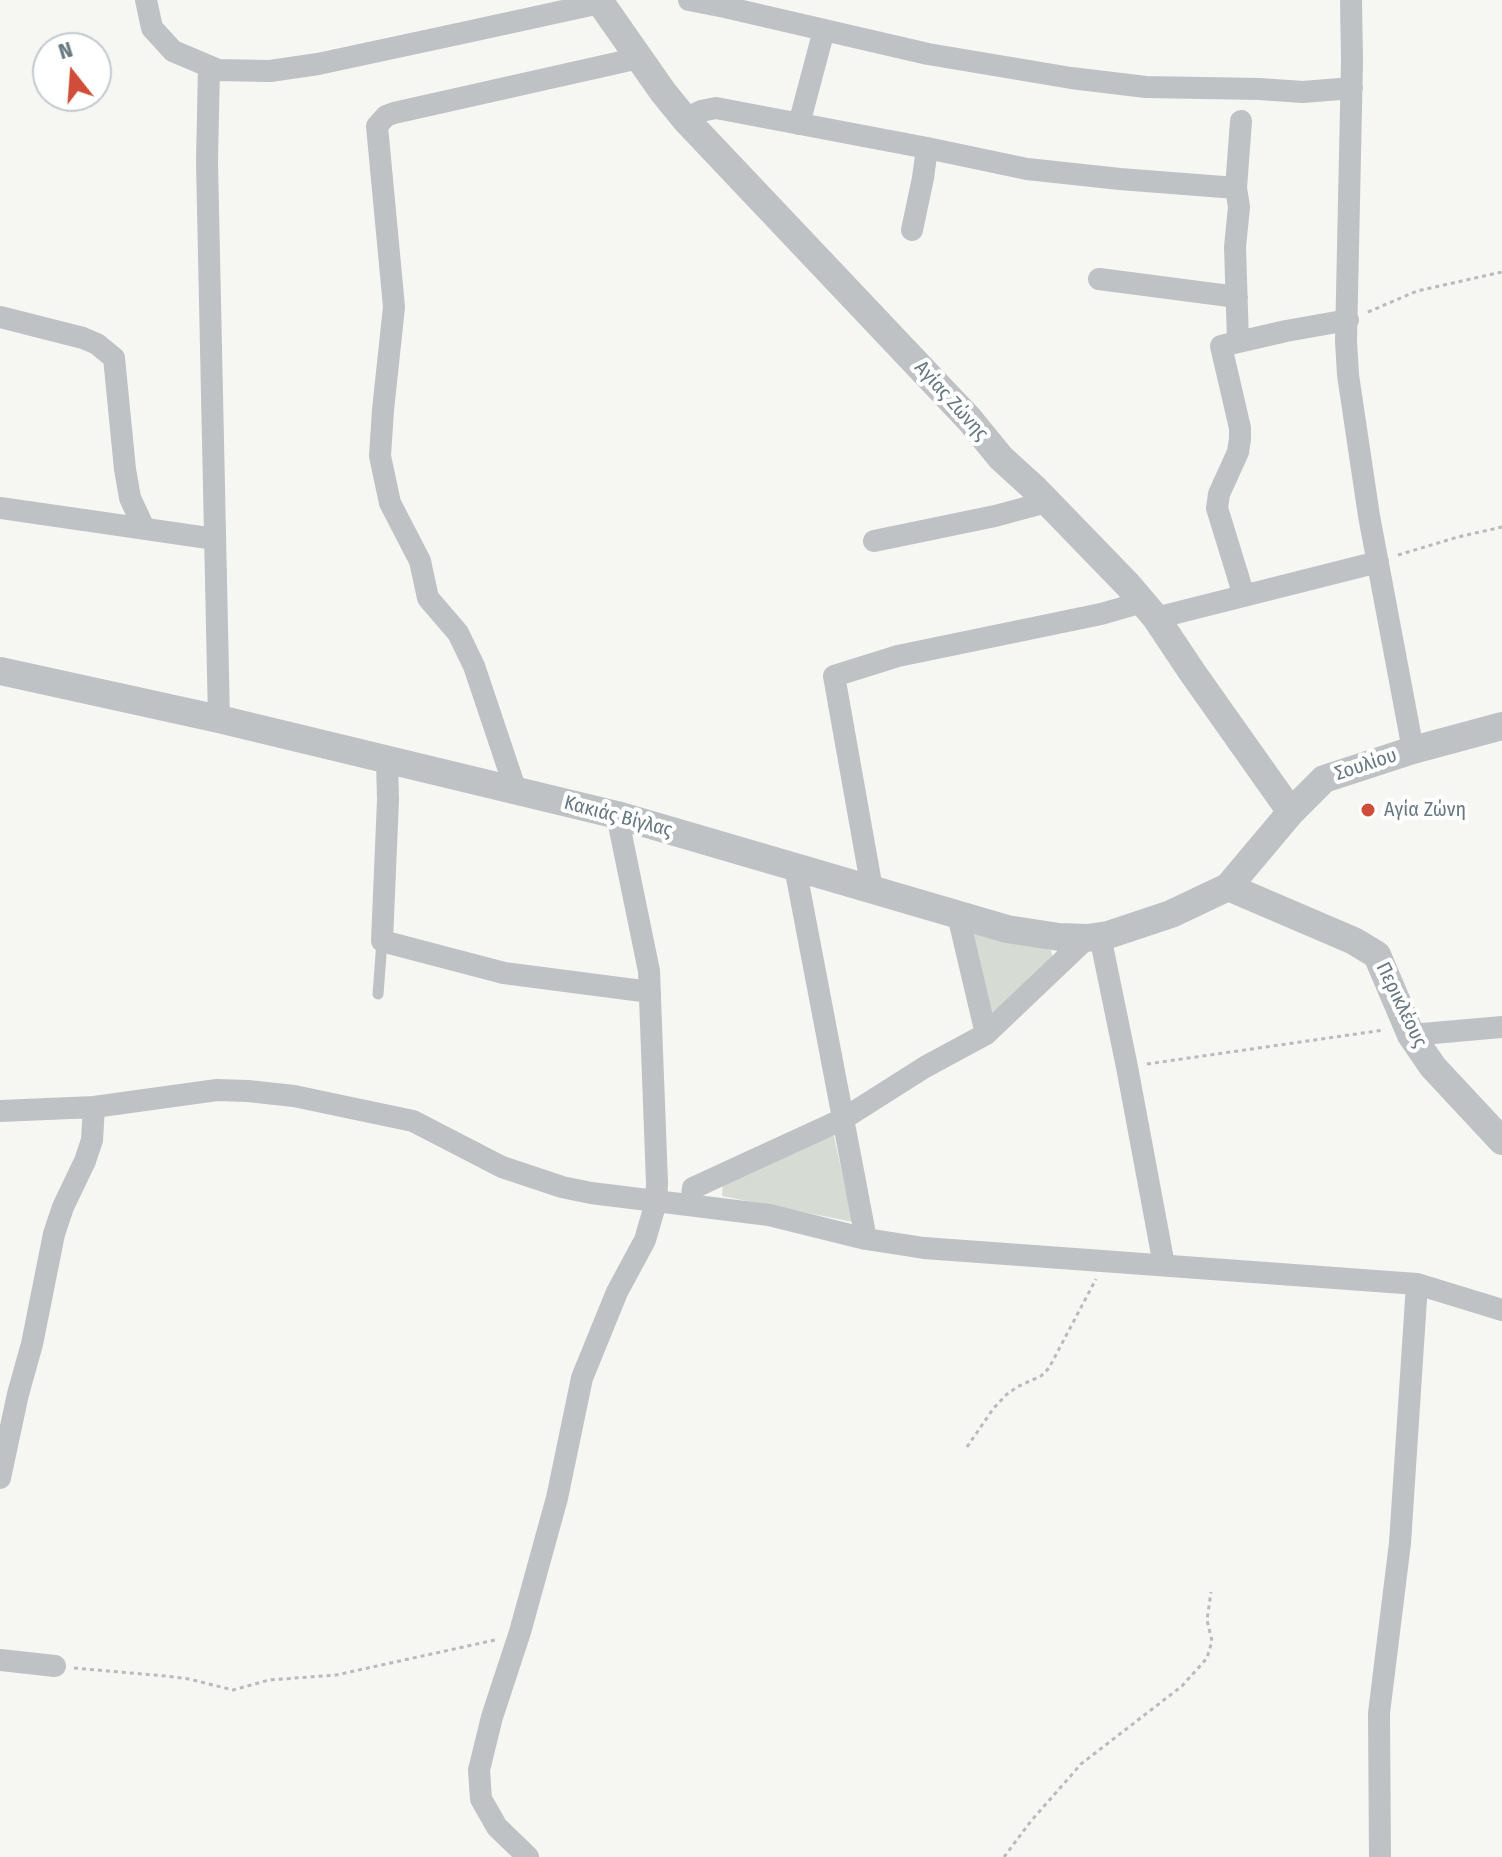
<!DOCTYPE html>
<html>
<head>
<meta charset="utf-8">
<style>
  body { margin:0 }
  #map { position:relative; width:1502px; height:1857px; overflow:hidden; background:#f6f6f3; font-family:"Fira Sans Condensed",sans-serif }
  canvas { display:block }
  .north { position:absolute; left:32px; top:32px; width:80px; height:80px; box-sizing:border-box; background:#fff; border:2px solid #c3c9cd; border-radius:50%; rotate:343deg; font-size:22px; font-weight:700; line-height:32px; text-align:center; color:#687981 }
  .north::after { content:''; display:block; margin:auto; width:28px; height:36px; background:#d04d39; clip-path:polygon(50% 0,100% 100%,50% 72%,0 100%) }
</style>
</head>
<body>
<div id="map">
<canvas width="1502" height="1857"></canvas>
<div class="north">N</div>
</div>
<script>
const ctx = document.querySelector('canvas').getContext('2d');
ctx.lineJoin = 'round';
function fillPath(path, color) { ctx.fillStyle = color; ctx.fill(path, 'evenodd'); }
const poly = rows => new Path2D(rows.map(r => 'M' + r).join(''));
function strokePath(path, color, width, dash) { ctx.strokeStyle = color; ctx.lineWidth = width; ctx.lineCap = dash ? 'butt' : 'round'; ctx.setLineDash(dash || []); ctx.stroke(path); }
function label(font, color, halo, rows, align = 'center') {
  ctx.font = font + ' "Fira Sans Condensed",sans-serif'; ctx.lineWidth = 8; ctx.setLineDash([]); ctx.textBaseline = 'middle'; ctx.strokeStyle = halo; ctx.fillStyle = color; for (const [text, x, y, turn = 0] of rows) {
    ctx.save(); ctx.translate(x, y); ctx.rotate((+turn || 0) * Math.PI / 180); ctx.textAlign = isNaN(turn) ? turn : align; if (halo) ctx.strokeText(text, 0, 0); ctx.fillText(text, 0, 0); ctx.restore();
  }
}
const green = poly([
  [968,930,1051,950,1053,959,988,1018],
  [833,1132,853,1222,722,1196,723,1181]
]);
const path = poly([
  [1368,312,1417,291,1502,272],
  [1398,555,1458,537,1502,527],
  [1147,1064,1384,1030],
  [967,1447,993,1409,1006,1395,1017,1387,1041,1376,1049,1368,1096,1279],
  [74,1668,165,1676,189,1679,233,1690,269,1680,336,1675,495,1640],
  [1004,1857,1031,1821,1081,1764,1182,1686,1207,1658,1212,1641,1207,1620,1211,1592]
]);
const service = poly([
  [378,994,382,941]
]);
const minor = poly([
  [146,0,152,28,173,51,218,70,270,71,318,64,467,32,600,3,599,0],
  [689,0,725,7,928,54,1071,78,1146,87,1259,89,1303,92,1352,88],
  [1351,0,1352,61,1346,341,1348,375,1369,516,1413,750],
  [209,67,207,162,219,719],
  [685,119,701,111,716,108,927,148,1027,169,1120,179,1236,188],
  [799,124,824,30],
  [912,230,923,178,927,148],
  [1099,279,1237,297],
  [0,317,83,338,97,344,114,358,125,469,130,498,144,528],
  [1238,342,1235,247,1239,207,1236,188,1241,121],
  [0,508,215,539],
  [874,541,995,516,1047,502],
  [1244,596,1217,508,1219,494,1238,452,1240,439,1240,428,1221,346,1286,331,1348,320],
  [1156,618,1378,562],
  [387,759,388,800,382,941,504,973,650,992],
  [516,791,474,666,458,633,428,598,420,561,390,503,380,456,383,410,394,307,377,126,386,116,394,113,639,58],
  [795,867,866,1239],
  [872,889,834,676,898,656,1101,614,1143,602],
  [958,915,986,1034],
  [1100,936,1127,1067,1164,1265],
  [1411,1035,1502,1027],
  [0,1111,94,1107,217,1090,248,1091,294,1096,413,1121,502,1167,562,1187,591,1193,769,1215,866,1239,924,1248,1417,1284,1502,1310],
  [691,1205,693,1188,843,1119,925,1067,986,1034,1087,938],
  [0,1478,18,1394,32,1344,54,1234,63,1207,85,1161,92,1140,94,1107],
  [0,1660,55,1666],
  [528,1857,497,1827,481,1799,479,1770,492,1717,520,1632,557,1498,582,1378,617,1292,645,1240,656,1202,657,1183,649,971,617,815],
  [1380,1857,1379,1713,1400,1543,1417,1284]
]);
const tertiary = poly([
  [597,0,605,9,663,92,685,119,970,420,1001,458,1034,488,1128,585,1156,618,1192,672,1291,812],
  [0,671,219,719,617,815,1007,929,1059,937,1087,938,1108,935,1171,914,1228,887,1291,812,1324,779,1413,750,1502,726],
  [1228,887,1354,941,1377,955,1411,1035,1433,1067,1502,1141]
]);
const markers = [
  [1368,810,8,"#d04d39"]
];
const streetNames = [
  ["Αγίας Ζώνης",951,401,48],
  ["Σουλίου",1366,765,-18],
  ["Κακιάς Βίγλας",618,817,15],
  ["Περικλέους",1401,1005,64]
];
const poiNames = [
  ["Αγία Ζώνη",1384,810]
];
fillPath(green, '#d6dbd3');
strokePath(path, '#b8bbbd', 3, [4, 4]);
strokePath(service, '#bec2c5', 11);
strokePath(minor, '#bec2c5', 22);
strokePath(tertiary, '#bec2c5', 28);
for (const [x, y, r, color] of markers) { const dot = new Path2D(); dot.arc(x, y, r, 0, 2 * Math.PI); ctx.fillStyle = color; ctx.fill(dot); strokePath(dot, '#fff', 3); }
label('20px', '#687981', '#fff', streetNames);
label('20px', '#687981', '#fff', poiNames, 'left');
</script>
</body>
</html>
